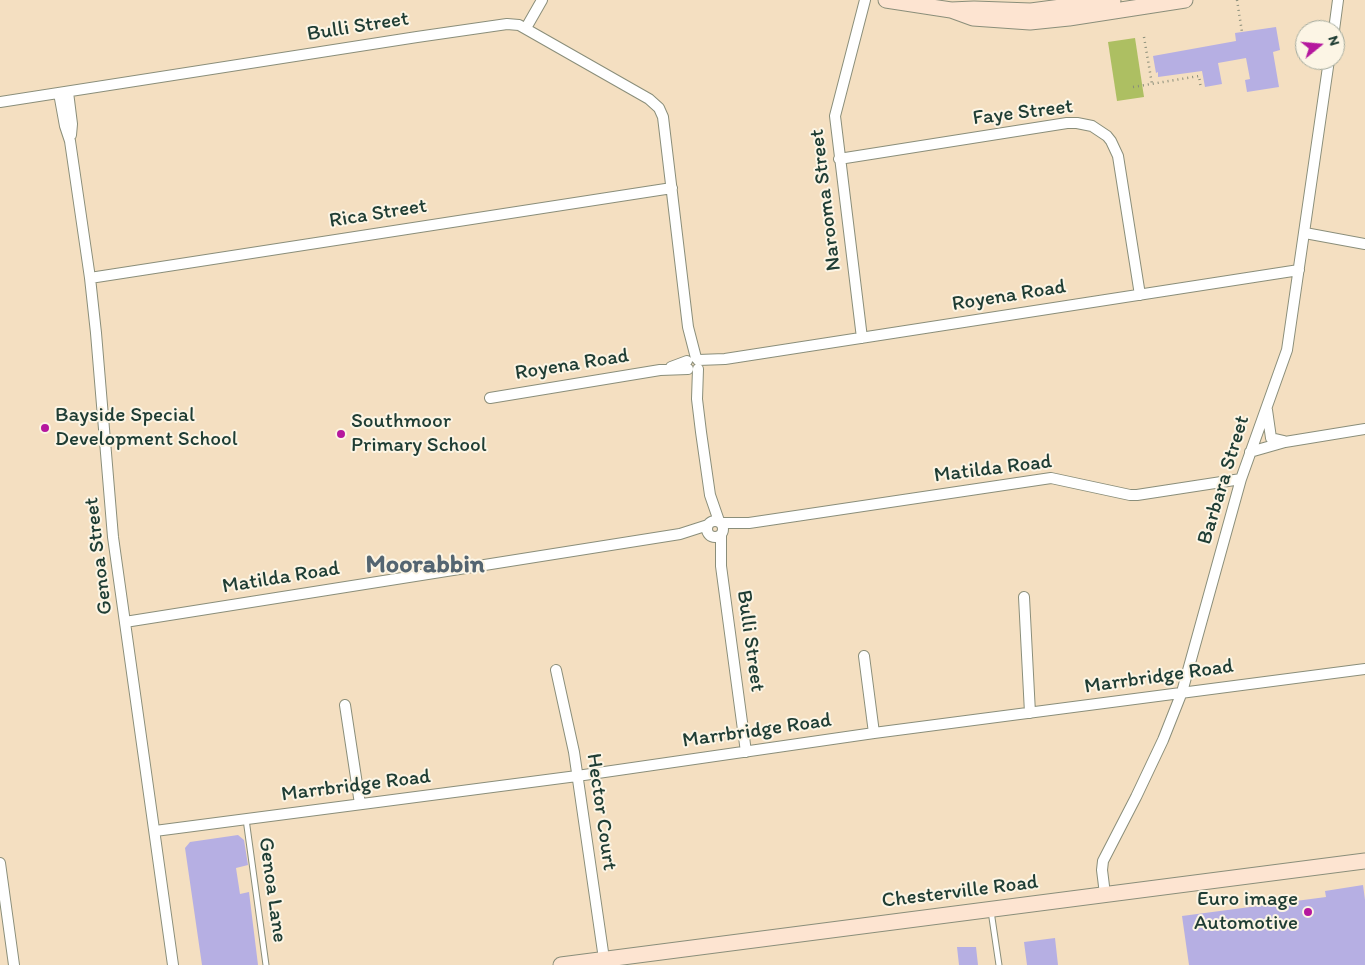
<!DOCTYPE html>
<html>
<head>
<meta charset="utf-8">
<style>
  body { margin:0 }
  #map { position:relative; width:1365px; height:965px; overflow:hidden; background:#f4dfc1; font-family:Itim,sans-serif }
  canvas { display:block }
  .north { position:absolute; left:1295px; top:20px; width:50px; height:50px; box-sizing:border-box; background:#fcf5e5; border:1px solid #a4ab9e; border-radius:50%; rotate:73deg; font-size:14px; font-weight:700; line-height:20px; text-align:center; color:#1f3d34 }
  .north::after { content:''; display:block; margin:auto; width:18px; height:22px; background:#b5179e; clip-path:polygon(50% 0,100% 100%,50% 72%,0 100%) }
</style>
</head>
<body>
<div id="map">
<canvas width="1365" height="965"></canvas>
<div class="north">N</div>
</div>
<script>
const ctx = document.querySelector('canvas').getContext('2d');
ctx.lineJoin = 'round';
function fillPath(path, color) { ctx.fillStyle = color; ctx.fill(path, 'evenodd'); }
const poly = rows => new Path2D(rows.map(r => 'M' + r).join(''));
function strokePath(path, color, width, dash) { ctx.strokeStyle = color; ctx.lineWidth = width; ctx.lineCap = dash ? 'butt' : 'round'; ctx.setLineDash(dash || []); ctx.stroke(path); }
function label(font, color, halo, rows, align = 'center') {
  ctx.font = font + ' Itim,sans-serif'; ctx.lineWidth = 4; ctx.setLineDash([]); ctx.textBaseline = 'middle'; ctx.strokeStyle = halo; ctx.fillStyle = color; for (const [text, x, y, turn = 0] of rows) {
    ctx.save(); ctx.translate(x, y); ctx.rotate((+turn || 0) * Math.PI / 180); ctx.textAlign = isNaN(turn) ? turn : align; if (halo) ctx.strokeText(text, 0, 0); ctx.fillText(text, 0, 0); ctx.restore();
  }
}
const green = poly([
  [1135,38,1144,97,1117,101,1108,42]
]);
const building = poly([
  [1276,27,1280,50,1273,52,1279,87,1247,92,1245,80,1250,79,1246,58,1218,63,1222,84,1205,87,1202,71,1158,77,1158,72,1156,73,1153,56,1236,41,1235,33],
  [238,835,244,840,248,865,236,868,240,894,249,892,258,965,202,965,185,848,190,842],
  [1363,885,1365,900,1365,965,1189,965,1182,916,1326,897,1325,891],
  [1055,938,1058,965,1027,965,1024,942],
  [957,947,976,947,978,965,959,965]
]);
const path = poly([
  [1237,0,1242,32],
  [1144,37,1152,84],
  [1133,87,1199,76,1201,89]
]);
const lane = poly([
  [246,819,266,965],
  [991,911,999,965]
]);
const street = poly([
  [526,28,542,0],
  [1334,30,1338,0],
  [68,92,72,124,71,135],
  [59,93,65,126,70,141,90,278,96,333,113,537,173,965],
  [0,102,417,37,507,24,519,25,649,99,659,108,663,117,688,327,696,358],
  [839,159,1067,123,1077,123,1092,126,1107,136,1111,141,1118,156,1140,295],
  [1305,233,1365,244],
  [90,278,672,188],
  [862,338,835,116,865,0],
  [698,360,725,359,1299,270],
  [671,367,687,361],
  [698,369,697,399,701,432,710,495,719,521],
  [490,398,660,370,688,369],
  [1267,410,1271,438,1284,441],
  [1250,452,1285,442,1365,429],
  '707 529a8 8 0 1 1 16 0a8 8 0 1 1-16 0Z',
  [721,523,749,523,1051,478,1130,495,1137,495,1241,479],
  [721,535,721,566,746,752],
  [1024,597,1030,713],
  [125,622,680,534,708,525],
  [864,656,874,733],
  [556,670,574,752,604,959],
  [345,705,360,804],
  [155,831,577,776,874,733,1365,669],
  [0,863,14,965],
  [1105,894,1102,870,1103,861,1136,797,1163,740,1182,692,1241,479,1287,350,1329,60]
]);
const secondary = poly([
  [886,0,951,10,974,9,1031,11,1113,0],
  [951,10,973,18,1030,22,1069,18,1185,0],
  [561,965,1365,861]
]);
const markers = [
  [45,428,5,"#b5179e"],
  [341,434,5,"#b5179e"],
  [1308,912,5,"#b5179e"]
];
const streetNames = [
  ["Bulli Street",358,27,-9],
  ["Faye Street",1023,113,-7],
  ["Narooma Street",826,200,-97],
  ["Rica Street",378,214,-9],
  ["Royena Road",1009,296,-9],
  ["Royena Road",572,365,-9],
  ["Matilda Road",993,469,-7],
  ["Barbara Street",1224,480,-73],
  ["Genoa Street",99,556,-97],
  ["Matilda Road",281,578,-9],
  ["Bulli Street",750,641,82],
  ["Marrbridge Road",1159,677,-8],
  ["Marrbridge Road",757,731,-8],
  ["Marrbridge Road",356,786,-7],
  ["Hector Court",601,812,82],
  ["Genoa Lane",272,890,82],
  ["Chesterville Road",960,892,-7]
];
const poiNames = [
  ["Bayside Special",55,416],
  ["Development School",55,440],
  ["Southmoor",351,422],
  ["Primary School",351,446],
  ["Euro image",1298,900,"right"],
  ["Automotive",1298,924,"right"]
];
const districtNames = [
  ["Moorabbin",425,565]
];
fillPath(green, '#adbf62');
fillPath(building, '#b6afe3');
strokePath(lane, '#8a8e7a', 7);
strokePath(street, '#8a8e7a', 12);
strokePath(secondary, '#8a8e7a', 17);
strokePath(path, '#8a8e7a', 2.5, [1, 4]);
strokePath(lane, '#fff', 5);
strokePath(street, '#fff', 10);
strokePath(secondary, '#fde4d1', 15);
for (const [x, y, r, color] of markers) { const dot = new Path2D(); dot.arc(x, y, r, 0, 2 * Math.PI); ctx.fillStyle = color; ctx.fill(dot); strokePath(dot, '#fcf5e5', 2); }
label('21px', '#1f3d34', '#fcf5e5', streetNames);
label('21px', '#1f3d34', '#fcf5e5', poiNames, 'left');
label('bold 26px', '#546571', '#fcf5e5', districtNames);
</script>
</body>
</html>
